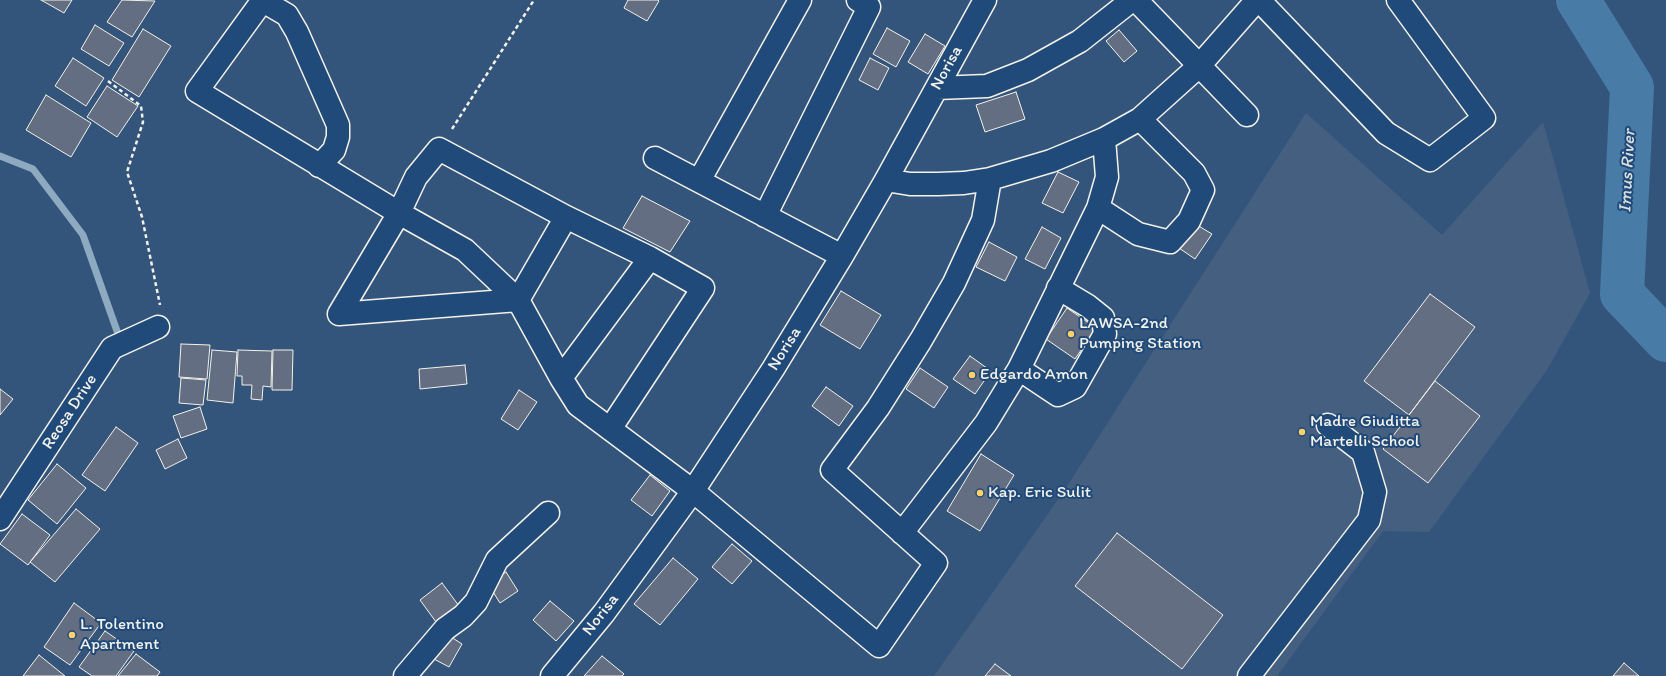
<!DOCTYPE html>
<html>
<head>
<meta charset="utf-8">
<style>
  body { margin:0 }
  canvas { display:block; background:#33557c }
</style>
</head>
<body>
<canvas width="1666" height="676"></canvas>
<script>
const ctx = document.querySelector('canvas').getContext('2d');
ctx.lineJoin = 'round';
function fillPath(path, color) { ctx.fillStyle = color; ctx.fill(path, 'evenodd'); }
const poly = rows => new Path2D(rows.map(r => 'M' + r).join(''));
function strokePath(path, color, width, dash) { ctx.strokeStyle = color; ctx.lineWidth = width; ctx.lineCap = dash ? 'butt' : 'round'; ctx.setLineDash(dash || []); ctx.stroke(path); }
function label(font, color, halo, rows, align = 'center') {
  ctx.font = font + ' Itim,sans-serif'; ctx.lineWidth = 4; ctx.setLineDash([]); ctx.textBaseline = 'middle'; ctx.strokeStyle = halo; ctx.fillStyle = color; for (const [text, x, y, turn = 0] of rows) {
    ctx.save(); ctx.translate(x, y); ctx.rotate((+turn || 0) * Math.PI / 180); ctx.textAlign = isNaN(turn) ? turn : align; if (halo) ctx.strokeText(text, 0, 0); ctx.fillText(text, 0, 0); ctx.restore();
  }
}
const built = poly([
  [1306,113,1442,235,1543,122,1590,293,1547,370,1429,532,1383,531,1277,676,934,676,1062,494]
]);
const stream = poly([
  [0,156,33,169,83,235,117,331]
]);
const river = poly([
  [1578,0,1632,87,1622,294,1666,340]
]);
const building = poly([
  [41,0,72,0,64,13,41,0],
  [122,0,155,1,132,37,107,22,122,0],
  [628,0,658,0,659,1,647,21,624,8,628,0],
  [95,25,124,43,109,66,81,49,95,25],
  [887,28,910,41,896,67,873,54,887,28],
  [143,29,171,46,139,97,112,80,143,29],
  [1119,30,1137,51,1124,62,1106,41,1119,30],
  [925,34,945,46,928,74,908,62,925,34],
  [73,58,104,78,86,106,55,86,73,58],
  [870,58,889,68,878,90,859,80,870,58],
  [107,86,138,106,117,137,87,117,107,86],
  [1016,92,1025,119,985,132,976,105,1016,92],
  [46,95,91,123,71,157,26,130,46,95],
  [1058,172,1079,182,1063,213,1042,203,1058,172],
  [642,196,690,221,670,252,623,228,642,196],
  [1192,222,1212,234,1195,259,1176,246,1192,222],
  [1042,227,1061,238,1045,269,1025,259,1042,227],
  [989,242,1017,257,1005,281,976,267,989,242],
  [841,291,881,315,860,349,820,325,841,291],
  [1430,294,1475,327,1409,415,1364,381,1430,294],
  [1067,308,1096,328,1075,359,1046,339,1067,308],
  [181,344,210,345,207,379,179,377,181,344],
  [212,350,237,352,233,403,207,400,212,350],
  [238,350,272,351,271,387,263,386,262,400,251,399,252,385,242,385,242,376,237,376,238,350],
  [273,350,293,350,292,390,272,390,273,350],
  [970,356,991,371,975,394,953,379,970,356],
  [465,365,467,384,420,389,419,369,465,365],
  [920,368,948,387,934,408,906,389,920,368],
  [181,378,206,380,203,405,179,403,181,378],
  [1435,381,1480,416,1428,483,1383,449,1435,381],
  [826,387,853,406,839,426,812,406,826,387],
  [0,389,13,399,0,415,0,389],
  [519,390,537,402,518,430,501,419,519,390],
  [200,407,207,429,181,438,173,416,200,407],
  [116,427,138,443,105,491,82,475,116,427],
  [178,439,187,458,165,469,156,450,178,439],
  [981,454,1014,475,980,531,947,511,981,454],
  [57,464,86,488,57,524,28,500,57,464],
  [650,475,670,491,652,516,631,500,650,475],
  [76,509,100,529,55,582,30,562,76,509],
  [22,514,50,535,28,565,0,544,22,514],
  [1117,533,1223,615,1182,669,1075,586,1117,533],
  [732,544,752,561,732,584,712,567,732,544],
  [673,558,698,579,660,625,634,604,673,558],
  [506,572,518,591,500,603,488,584,506,572],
  [442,583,459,606,436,622,420,600,442,583],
  [550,601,574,621,556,641,533,620,550,601],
  [74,603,101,623,70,665,44,647,74,603],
  [105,631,134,651,116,676,92,676,79,667,105,631],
  [448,635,462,644,449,667,434,659,448,635],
  [136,654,160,672,157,676,118,676,136,654],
  [39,655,65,676,23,676,39,655],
  [602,656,624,674,622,676,584,676,602,656],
  [1624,663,1639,676,1613,676,1624,663],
  [995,664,1011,676,985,676,995,664]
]);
const path = poly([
  [108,81,141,106,143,122,127,172,142,217,160,305],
  [452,129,534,0]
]);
const minor = poly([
  [263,0,197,91,399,213,465,250,518,300,561,378,578,405,693,491,879,646,936,563,832,470,878,408,921,340,954,283,983,220,990,179],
  [1136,0,1247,115],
  [1259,0,1386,133,1430,160,1484,118,1398,0],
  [263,1,287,15,297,32,338,125,338,137,334,150,319,166],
  [937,88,987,86,1028,70,1080,41,1132,0],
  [655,158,842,256],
  [886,180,910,184,938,184,964,183,990,179,1051,161,1104,139,1140,119,1199,66,1257,0],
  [699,181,800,0],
  [1098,208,1138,234,1170,242,1189,221,1203,190,1194,173,1140,119],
  [765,216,869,7,858,0],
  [339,314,399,213,416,177,439,149,566,217,650,258,703,288,610,429],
  [339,314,518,300,566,217],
  [1019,369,1058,395,1075,387,1105,334,1103,318,1088,306,1058,288],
  [561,378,650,258],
  [0,519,112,348,158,327],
  [902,533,986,423,1019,369,1098,208,1107,177,1104,139],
  [405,676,445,629,463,616,476,602,497,560,548,513],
  [552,676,604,613,693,491,773,369,842,256,886,180,985,0],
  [1249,676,1369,520,1375,492,1363,452,1328,425]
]);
const markers = [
  [1071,334,4,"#ffd166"],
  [972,375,4,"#ffd166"],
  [1302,432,4,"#ffd166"],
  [980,493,4,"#ffd166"],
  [72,635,4,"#ffd166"]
];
const streetNames = [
  ["Norisa",947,68,-61],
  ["Norisa",785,349,-58],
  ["Reosa Drive",70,412,-57],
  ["Norisa",601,615,-52]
];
const poiNames = [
  ["LAWSA-2nd",1079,324],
  ["Pumping Station",1079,344],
  ["Edgardo Amon",980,375],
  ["Madre Giuditta",1310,422],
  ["Martelli School",1310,442],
  ["Kap. Eric Sulit",988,493],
  ["L. Tolentino",80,625],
  ["Apartment",80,645]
];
const waterNames = [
  ["Imus River",1628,171,-87]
];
fillPath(built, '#455f80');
strokePath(stream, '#8daac0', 7);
strokePath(river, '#487ba6', 44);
fillPath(building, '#636e82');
strokePath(building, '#f4f1e8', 1);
strokePath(minor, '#f4f1e8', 25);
strokePath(path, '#f4f1e8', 2.5, [4, 3]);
strokePath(minor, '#1f4a7a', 22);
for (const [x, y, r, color] of markers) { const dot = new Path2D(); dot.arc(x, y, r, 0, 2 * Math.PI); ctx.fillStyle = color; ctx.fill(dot); strokePath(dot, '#1f4a7a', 1.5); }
label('17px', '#f4f1e8', '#1f4a7a', streetNames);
label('17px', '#f4f1e8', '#1f4a7a', poiNames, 'left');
label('italic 18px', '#dadfde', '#1f4a7a', waterNames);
</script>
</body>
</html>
